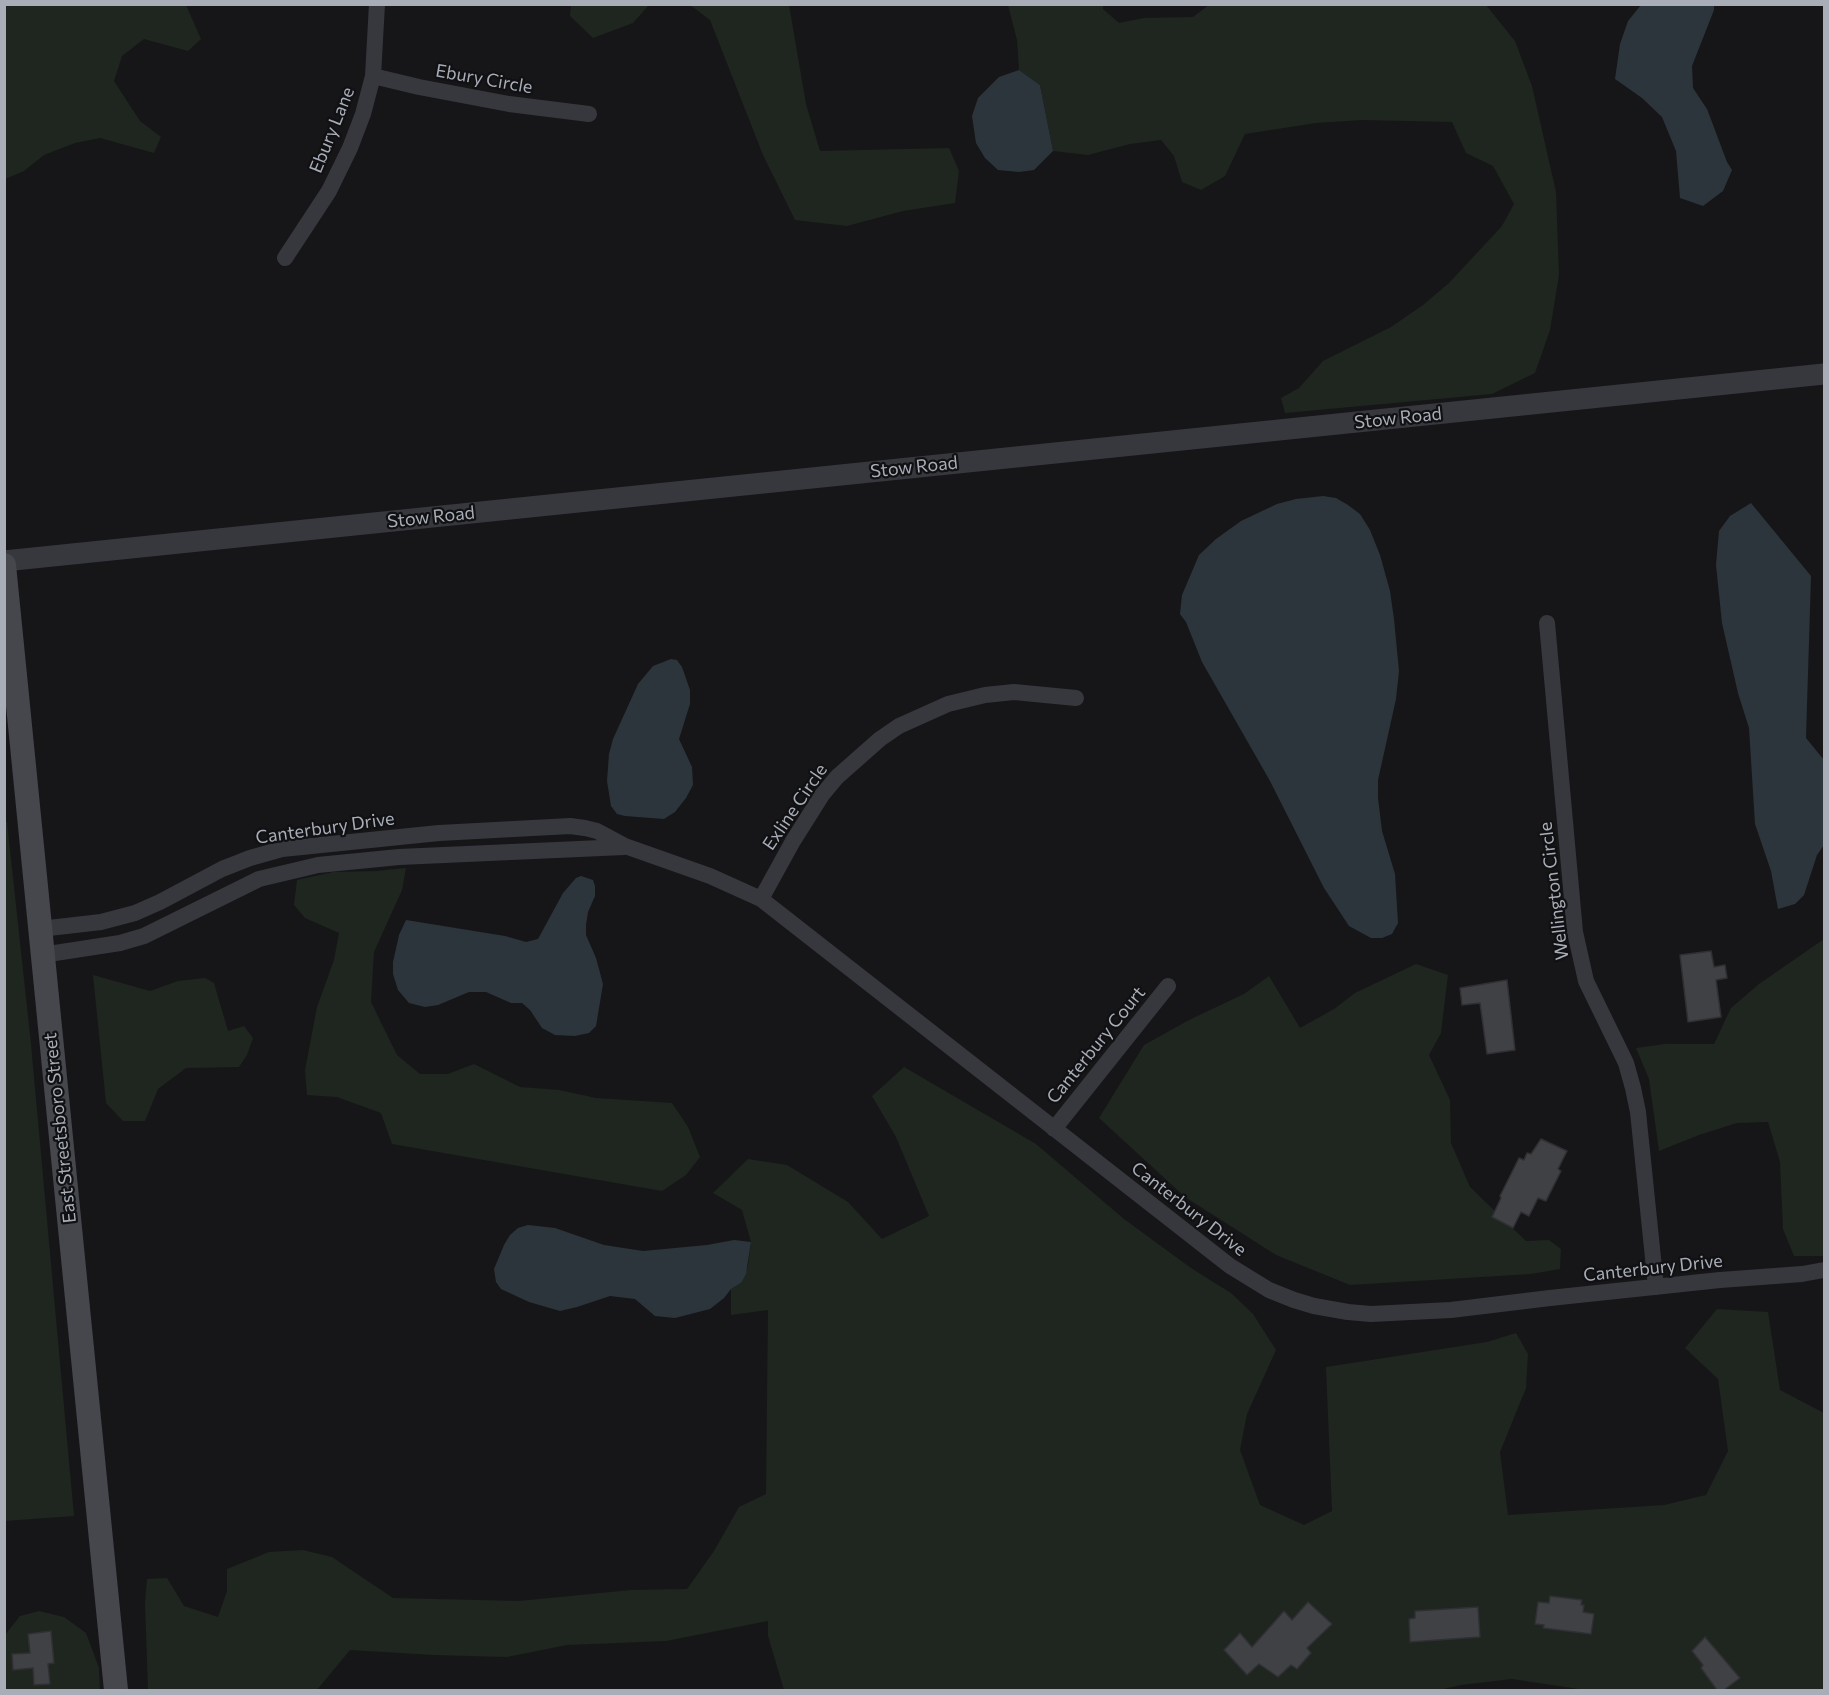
<!DOCTYPE html>
<html>
<head>
<meta charset="utf-8">
<style>
  body { margin:0 }
  #map { position:relative; width:1829px; height:1695px; overflow:hidden; background:#161618; font-family:Commissioner,sans-serif }
  canvas { display:block }
  .frame { position:absolute; inset:0; border:6px solid #a8adb8; pointer-events:none }
</style>
</head>
<body>
<div id="map">
<canvas width="1829" height="1695"></canvas>
<div class="frame"></div>
</div>
<script>
const ctx = document.querySelector('canvas').getContext('2d');
ctx.lineJoin = 'round';
function fillPath(path, color) { ctx.fillStyle = color; ctx.fill(path, 'evenodd'); }
const poly = rows => new Path2D(rows.map(r => 'M' + r).join(''));
function strokePath(path, color, width, dash) { ctx.strokeStyle = color; ctx.lineWidth = width; ctx.lineCap = dash ? 'butt' : 'round'; ctx.setLineDash(dash || []); ctx.stroke(path); }
function label(font, color, halo, rows, align = 'center') {
  ctx.font = font + ' Commissioner,sans-serif'; ctx.lineWidth = 4.5; ctx.setLineDash([]); ctx.textBaseline = 'middle'; ctx.strokeStyle = halo; ctx.fillStyle = color; for (const [text, x, y, turn = 0] of rows) {
    ctx.save(); ctx.translate(x, y); ctx.rotate((+turn || 0) * Math.PI / 180); ctx.textAlign = isNaN(turn) ? turn : align; if (halo) ctx.strokeText(text, 0, 0); ctx.fillText(text, 0, 0); ctx.restore();
  }
}
const green = poly([
  [5,4,186,5,201,39,188,51,144,39,122,56,114,81,140,121,161,137,154,153,100,138,75,143,44,155,24,171,5,179],
  [1210,4,1486,5,1515,41,1532,86,1556,192,1559,275,1550,330,1535,373,1492,394,1285,413,1281,398,1299,388,1323,361,1391,327,1423,305,1449,283,1502,226,1514,204,1493,166,1466,153,1452,122,1362,120,1316,123,1245,134,1225,176,1201,190,1182,182,1174,156,1161,140,1130,144,1088,155,1053,151,1040,85,1019,70,1017,40,1008,5,1103,5,1103,9,1119,23,1144,18,1193,17],
  [571,5,571,4,649,5,633,23,593,38,570,16],
  [690,5,789,5,806,104,820,151,949,148,959,171,955,203,903,211,847,226,795,220,763,155,710,20],
  [5,822,7,822,31,1044,74,1516,5,1521],
  [406,868,402,890,374,952,371,1002,397,1055,420,1074,448,1074,474,1064,520,1087,559,1090,596,1098,672,1103,688,1127,700,1157,686,1175,662,1191,392,1144,381,1113,337,1097,307,1095,305,1070,317,1007,334,960,339,933,305,918,294,905,297,880,333,872,376,871],
  [1824,939,1824,1256,1794,1256,1783,1229,1780,1162,1768,1122,1737,1123,1699,1135,1659,1151,1649,1079,1636,1048,1665,1044,1714,1044,1731,1008,1759,984],
  [1416,964,1448,975,1441,1033,1429,1055,1450,1100,1451,1143,1470,1187,1526,1241,1549,1240,1561,1249,1560,1269,1531,1274,1350,1285,1276,1255,1185,1197,1099,1118,1144,1045,1191,1019,1244,994,1269,976,1300,1028,1334,1009,1355,993],
  [93,975,150,991,178,981,205,978,214,983,228,1031,244,1026,253,1038,247,1055,239,1067,186,1068,158,1089,145,1121,123,1121,106,1103],
  [904,1067,1036,1144,1124,1219,1191,1268,1231,1293,1253,1314,1276,1350,1247,1414,1240,1450,1260,1505,1304,1525,1332,1511,1326,1367,1487,1342,1516,1333,1528,1354,1526,1388,1500,1452,1508,1515,1664,1505,1706,1495,1728,1451,1718,1379,1685,1348,1717,1309,1768,1312,1780,1390,1824,1413,1824,1690,1585,1690,1512,1679,1461,1685,1439,1690,784,1690,768,1636,768,1621,666,1641,567,1645,507,1657,433,1655,350,1650,317,1690,148,1690,145,1602,147,1579,167,1578,184,1606,218,1617,227,1591,227,1569,269,1552,303,1550,332,1557,393,1598,519,1601,631,1590,687,1589,714,1551,739,1507,766,1494,768,1310,731,1315,731,1289,741,1283,748,1266,751,1242,742,1210,713,1193,748,1159,787,1165,848,1202,882,1239,929,1216,896,1137,872,1096],
  [39,1611,64,1617,86,1633,99,1668,100,1690,5,1690,5,1635,20,1616]
]);
const water = poly([
  [1641,5,1714,5,1714,10,1692,66,1693,88,1707,109,1727,162,1732,170,1723,191,1703,206,1680,198,1676,151,1662,117,1642,98,1615,79,1620,44,1628,21],
  [1019,70,1040,85,1053,151,1034,170,1019,172,998,170,985,158,976,143,972,116,978,98,999,77],
  [1323,496,1336,498,1348,505,1360,514,1370,530,1380,555,1390,591,1394,619,1399,671,1396,699,1378,780,1378,798,1382,831,1395,874,1398,923,1392,934,1382,938,1371,938,1349,926,1324,888,1270,781,1202,662,1186,622,1180,614,1182,595,1199,555,1216,539,1241,521,1277,504,1296,499],
  [1751,503,1811,576,1806,738,1824,760,1824,845,1817,855,1804,895,1795,904,1778,909,1771,871,1755,824,1749,728,1738,693,1722,623,1716,565,1719,531,1730,516],
  [671,659,677,660,682,667,690,690,690,704,679,739,692,767,693,785,686,798,675,812,664,819,625,816,617,814,611,806,607,781,609,754,613,739,638,684,653,666],
  [581,876,593,880,595,886,595,896,588,912,586,925,586,935,596,958,603,984,596,1026,589,1033,575,1036,555,1035,542,1028,530,1010,522,1003,511,1003,486,992,469,992,438,1005,425,1007,409,1003,398,990,393,974,393,962,399,935,406,920,505,936,526,942,538,939,563,893,576,878],
  [528,1225,555,1228,604,1245,643,1251,707,1245,734,1240,751,1242,746,1274,741,1283,731,1289,724,1298,710,1309,675,1318,655,1316,635,1299,610,1296,577,1307,560,1311,529,1302,501,1289,496,1282,494,1269,504,1245,510,1235,518,1228]
]);
const building = poly([
  [1711,951,1714,967,1725,965,1727,978,1716,980,1721,1017,1688,1022,1680,955,1711,951],
  [1507,980,1515,1050,1487,1054,1480,1003,1462,1005,1460,988,1507,980],
  [1541,1139,1567,1151,1558,1169,1561,1171,1546,1201,1538,1198,1529,1216,1521,1212,1513,1228,1492,1217,1501,1198,1500,1196,1519,1158,1524,1160,1527,1153,1531,1154,1541,1139],
  [1550,1596,1582,1600,1581,1605,1584,1605,1583,1612,1594,1614,1591,1634,1543,1628,1544,1625,1535,1624,1538,1602,1549,1603,1550,1596],
  [1308,1602,1332,1624,1307,1648,1311,1653,1297,1669,1291,1665,1278,1677,1259,1664,1247,1675,1224,1650,1240,1633,1252,1647,1284,1611,1292,1620,1308,1602],
  [1478,1607,1480,1637,1410,1642,1409,1619,1415,1618,1415,1611,1478,1607],
  [51,1631,54,1663,48,1664,50,1684,34,1685,33,1668,13,1670,12,1654,30,1653,28,1634,51,1631],
  [1705,1637,1740,1678,1724,1690,1717,1690,1701,1668,1703,1665,1692,1651,1705,1637]
]);
const minor = poly([
  [373,76,419,87,509,104,589,114],
  [285,258,329,191,350,148,363,114,373,76,377,4],
  [1547,623,1575,932,1586,981,1626,1063,1633,1088,1638,1112,1656,1287],
  [761,899,793,841,822,795,837,777,880,739,899,726,948,704,985,695,1014,692,1076,698],
  [40,929,101,922,135,913,160,902,222,869,250,858,282,849,439,833,570,826,585,828,597,831,625,846,710,876,761,899,1230,1266,1269,1290,1294,1300,1314,1306,1348,1312,1371,1314,1451,1310,1550,1298,1720,1280,1802,1274,1824,1270],
  [42,955,120,943,144,936,259,879,318,865,399,857,624,847],
  [1054,1129,1168,986]
]);
const tertiary = poly([
  [4,561,1824,374]
]);
const secondary = poly([
  [4,565,116,1690]
]);
const streetNames = [
  ["Ebury Circle",484,79,10],
  ["Ebury Lane",332,130,-68],
  ["Stow Road",1398,418,-6],
  ["Stow Road",914,467,-6],
  ["Stow Road",431,517,-6],
  ["Exline Circle",795,807,-56],
  ["Canterbury Drive",325,828,-8],
  ["Wellington Circle",1554,891,-97],
  ["Canterbury Court",1096,1045,-51],
  ["East Streetsboro Street",60,1128,-96],
  ["Canterbury Drive",1189,1209,38],
  ["Canterbury Drive",1653,1268,-6]
];
fillPath(green, '#1e261f');
fillPath(water, '#2c353c');
fillPath(building, '#404145');
strokePath(building, '#303034', 1.5);
strokePath(minor, '#37383d', 16);
strokePath(tertiary, '#37383d', 21);
strokePath(secondary, '#45474d', 24);
label('18px', '#a8adb8', '#111113', streetNames);
</script>
</body>
</html>
